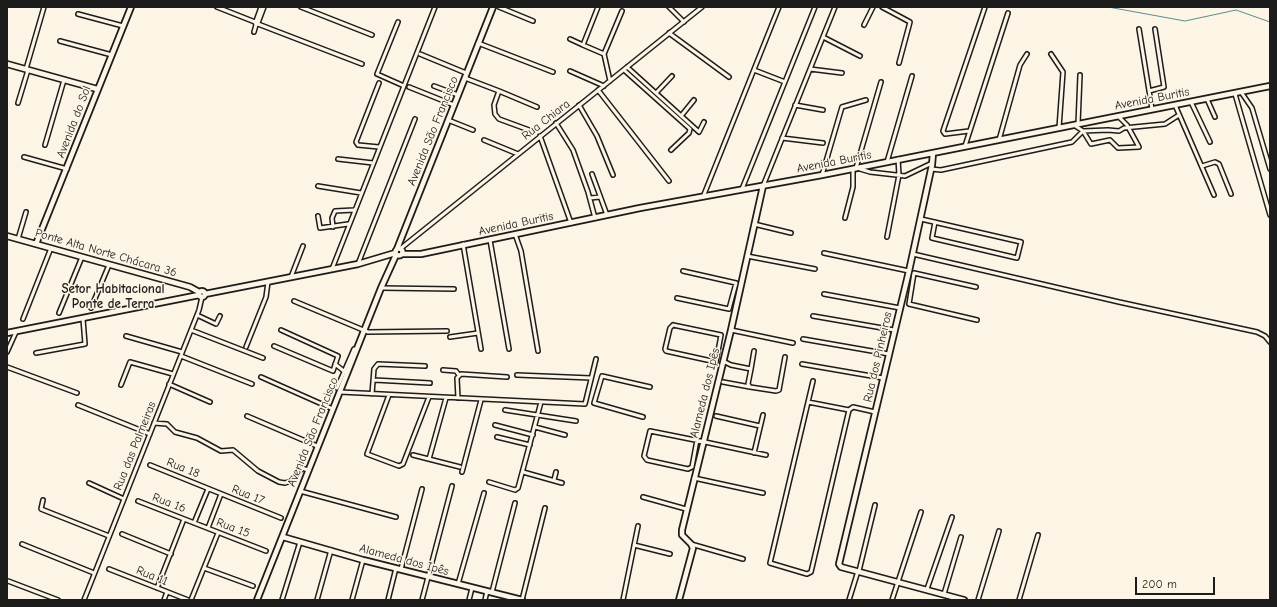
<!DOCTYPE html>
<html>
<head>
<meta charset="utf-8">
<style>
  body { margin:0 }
  #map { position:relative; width:1277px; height:607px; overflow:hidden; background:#fcf5e5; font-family:"Comic Neue",sans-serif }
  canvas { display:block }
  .frame { position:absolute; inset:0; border:8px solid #1c1c1c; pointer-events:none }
  .scale { position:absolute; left:1135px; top:577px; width:80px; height:18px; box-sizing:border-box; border:2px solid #1c1c1c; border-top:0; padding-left:5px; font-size:12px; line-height:14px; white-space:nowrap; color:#1c1c1c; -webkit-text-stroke:3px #fcf5e5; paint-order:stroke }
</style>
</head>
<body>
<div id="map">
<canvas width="1277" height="607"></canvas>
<div class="frame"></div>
<div class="scale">200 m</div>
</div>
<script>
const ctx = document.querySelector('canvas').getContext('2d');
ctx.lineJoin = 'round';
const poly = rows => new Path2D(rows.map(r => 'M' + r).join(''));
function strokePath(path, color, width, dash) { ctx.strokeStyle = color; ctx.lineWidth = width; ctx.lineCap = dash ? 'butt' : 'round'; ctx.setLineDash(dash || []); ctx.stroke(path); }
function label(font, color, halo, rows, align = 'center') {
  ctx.font = font + ' "Comic Neue",sans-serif'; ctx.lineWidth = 3; ctx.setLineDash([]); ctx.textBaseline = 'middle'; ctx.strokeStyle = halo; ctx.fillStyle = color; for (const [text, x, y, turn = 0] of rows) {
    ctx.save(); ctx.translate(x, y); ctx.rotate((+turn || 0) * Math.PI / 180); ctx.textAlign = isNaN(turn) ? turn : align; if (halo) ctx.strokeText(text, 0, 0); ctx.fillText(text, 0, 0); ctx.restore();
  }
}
const stream = poly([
  [1108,7,1185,21,1236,10,1270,22]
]);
const street = poly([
  [217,7,255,22],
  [301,7,372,35],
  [499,7,533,21],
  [598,7,583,45,604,54],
  [669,7,684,22],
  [882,7,910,22,899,63],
  [78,14,123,26],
  [256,21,261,7],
  [398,22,377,74,404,86],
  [258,23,264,7],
  [258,24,362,64],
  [864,25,873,7],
  [1139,29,1152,109],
  [254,32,256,25,258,24,257,21,255,22,256,25],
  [669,33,729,77],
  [823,37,860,56],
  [570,39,583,45],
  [60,41,112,55],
  [478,43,553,72],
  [420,54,466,73],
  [1051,54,1063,72,1059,128],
  [627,67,699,132,704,122],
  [26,69,44,7],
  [810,69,842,73],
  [624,70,690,129,689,133,671,150],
  [754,70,785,82],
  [570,71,604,86],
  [465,78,499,91,494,105,495,114,499,119,529,130],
  [610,81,604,54,622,11],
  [379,83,356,142,358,145,379,147],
  [434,86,458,95],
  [409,87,454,105],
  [598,90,669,181],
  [499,91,537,107],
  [1149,91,1164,87,1155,29],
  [1241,92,1252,108,1270,169],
  [656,93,672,76],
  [1235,94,1270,215],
  [1207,99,1215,117],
  [1191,102,1210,142],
  [18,103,28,70],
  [579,105,597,136,613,175],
  [795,105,823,110],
  [1175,105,1214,195],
  [681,116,694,100],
  [448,120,473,130],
  [556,123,573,150,588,192,595,218],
  [1078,124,1080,75],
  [1074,125,1083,131,1091,144,1110,140,1118,148,1139,147,1127,125,1118,116],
  [969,131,945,134,943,131,985,7],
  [540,136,571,223],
  [782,138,823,143],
  [484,140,518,154],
  [999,140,1020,65,1027,54],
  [45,145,64,80],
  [965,146,1008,13],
  [24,157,67,169],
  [338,159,373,163],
  [887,162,912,76],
  [1202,166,1215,162,1219,164,1231,194],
  [856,168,881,82],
  [860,169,870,172,905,176,932,163],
  [931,169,941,170,1072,142,1083,131,1108,130,1119,131,1124,128,1165,124,1179,115],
  [592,174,607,215],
  [822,175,842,107,866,100],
  [318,186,361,193],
  [763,186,835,7],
  [742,189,815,7],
  [703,197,779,7],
  [590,198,600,197],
  [318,216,320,228,348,224],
  [845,218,853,187,853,169],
  [921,219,1021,242,1017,258,932,238,935,222],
  [754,224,791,233],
  [333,227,332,218,335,211,354,210],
  [515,234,521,251,538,351],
  [887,237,899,175,898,159],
  [18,239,26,212],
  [490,240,509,349],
  [463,244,481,349],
  [400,249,702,7],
  [824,253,909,271],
  [913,254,1119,302,1257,332,1265,336,1270,342],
  [747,256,815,269],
  [358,264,415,119],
  [332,269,435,7],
  [291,277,303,246],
  [976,287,914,273,909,304,977,320],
  [381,288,454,289],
  [824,294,900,308],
  [677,298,729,309,736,283,683,271],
  [294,301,368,332,447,331],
  [91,308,109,265],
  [59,313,82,257],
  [197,315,216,324,220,316],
  [813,316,894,330],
  [23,319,51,248],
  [673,325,721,335,716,362,666,351,665,349,670,328,673,325],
  [191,330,263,358],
  [731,330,793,343],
  [126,336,182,352],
  [450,337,478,333],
  [803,339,889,354],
  [274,346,333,371,338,356,281,330],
  [246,347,266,297,268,282],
  [7,352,16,332],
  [36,353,85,344,83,319],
  [181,356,252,384],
  [723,361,731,365,751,369,748,384,750,387,776,391,779,390,785,357],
  [335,364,345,372],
  [802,364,883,378],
  [7,367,77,393],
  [751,369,754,351],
  [443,370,456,371,459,375],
  [517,375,591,378],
  [261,377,333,409],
  [374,380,430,383],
  [723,382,750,387],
  [169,384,210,402],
  [121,385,130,362,173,374],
  [337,388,354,349],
  [340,392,585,404,596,359],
  [372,394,374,369,378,364,425,366],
  [389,395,367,454,399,466,403,464,429,397],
  [458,398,457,378,461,374,507,377],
  [808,402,849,410,811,572,807,574,770,563,813,381],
  [78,405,150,434],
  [505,410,576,421],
  [849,410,853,407,875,412],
  [247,416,317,446],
  [716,416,760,426],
  [643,417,594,403,602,376,650,387],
  [154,423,167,424,175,432,197,438,221,451,233,450,258,471,279,482,285,483,291,481,302,468,308,470],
  [495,425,533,435],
  [535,427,565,435],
  [497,437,530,445],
  [697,440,692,467,688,469,647,460,644,456,650,431,705,442,766,455],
  [754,453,763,415],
  [413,455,460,467],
  [429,459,446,398],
  [150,465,281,518],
  [462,472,481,400],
  [523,472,562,483],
  [694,478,763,493],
  [554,480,556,472],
  [489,482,515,490,518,488,541,402],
  [89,483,124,499],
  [300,491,396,517],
  [643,497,686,509],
  [43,500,41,509,109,536],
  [138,501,266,551],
  [194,523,208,489],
  [208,528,221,494],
  [122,534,171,554],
  [22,544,94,573],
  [691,544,743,559],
  [634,545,670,554],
  [204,568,253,586],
  [109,569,188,600],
  [401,569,422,489],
  [859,571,875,505],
  [8,581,58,600],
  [458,584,484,493],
  [157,588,184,519],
  [927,589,952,517],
  [492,592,515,503],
  [944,594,961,537],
  [84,600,199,310,202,297],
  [164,600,167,592],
  [191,600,218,533],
  [282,600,300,542],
  [317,600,331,550],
  [352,600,363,560],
  [388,600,396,568],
  [422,600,452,486],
  [469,600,472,588],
  [485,600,487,591],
  [522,600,545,508],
  [623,600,638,526],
  [849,600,858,571],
  [892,600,921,512],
  [978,600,999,531],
  [1019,600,1038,535]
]);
const secondary = poly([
  [7,64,97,89],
  [933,153,932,165,909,271,839,564,841,567,964,600],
  [7,236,190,287,199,292],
  [36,244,131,7],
  '395.5 252a3.5 3.5 0 1 1 7 0a3.5 3.5 0 1 1-7 0Z',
  [397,249,493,7],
  [402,254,421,254,640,208,822,175,1270,86],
  '199 294a3 3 0 1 1 6 0a3 3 0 1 1-6 0Z',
  [205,294,358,264,395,253],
  [7,333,199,295],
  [283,537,363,560,522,600],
  [257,600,381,288,396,255],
  [679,600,693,548,691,544,682,535,682,530,731,330,763,186]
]);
const streetNames = [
  ["Avenida Buritis",1152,99,-11],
  ["Rua Chiara",546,120,-38],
  ["Avenida do Sol",74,122,-69],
  ["Avenida São Francisco",433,131,-68],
  ["Avenida Buritis",834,162,-11],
  ["Avenida Buritis",516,224,-12],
  ["Ponte Alta Norte Chácara 36",106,253,16],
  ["Rua dos Pinheiros",878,357,-77],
  ["Alameda dos Ipês",705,393,-76],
  ["Avenida São Francisco",313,432,-68],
  ["Rua das Palmeiras",135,446,-68],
  ["Rua 18",183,468,22],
  ["Rua 17",248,495,22],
  ["Rua 16",169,503,21],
  ["Rua 15",233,528,21],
  ["Alameda dos Ipês",404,560,15],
  ["Rua 11",152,576,22]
];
const neighbourhoodNames = [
  ["Setor Habitacional",113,289],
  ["Ponte de Terra",113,304]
];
strokePath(stream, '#5a8b8f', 1);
strokePath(street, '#1c1c1c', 6);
strokePath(secondary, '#1c1c1c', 8);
strokePath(street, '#fcf5e5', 3);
strokePath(secondary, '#fcf5e5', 4.5);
label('12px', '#1c1c1c', '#fcf5e5', streetNames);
label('bold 13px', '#1c1c1c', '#fcf5e5', neighbourhoodNames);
</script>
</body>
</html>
